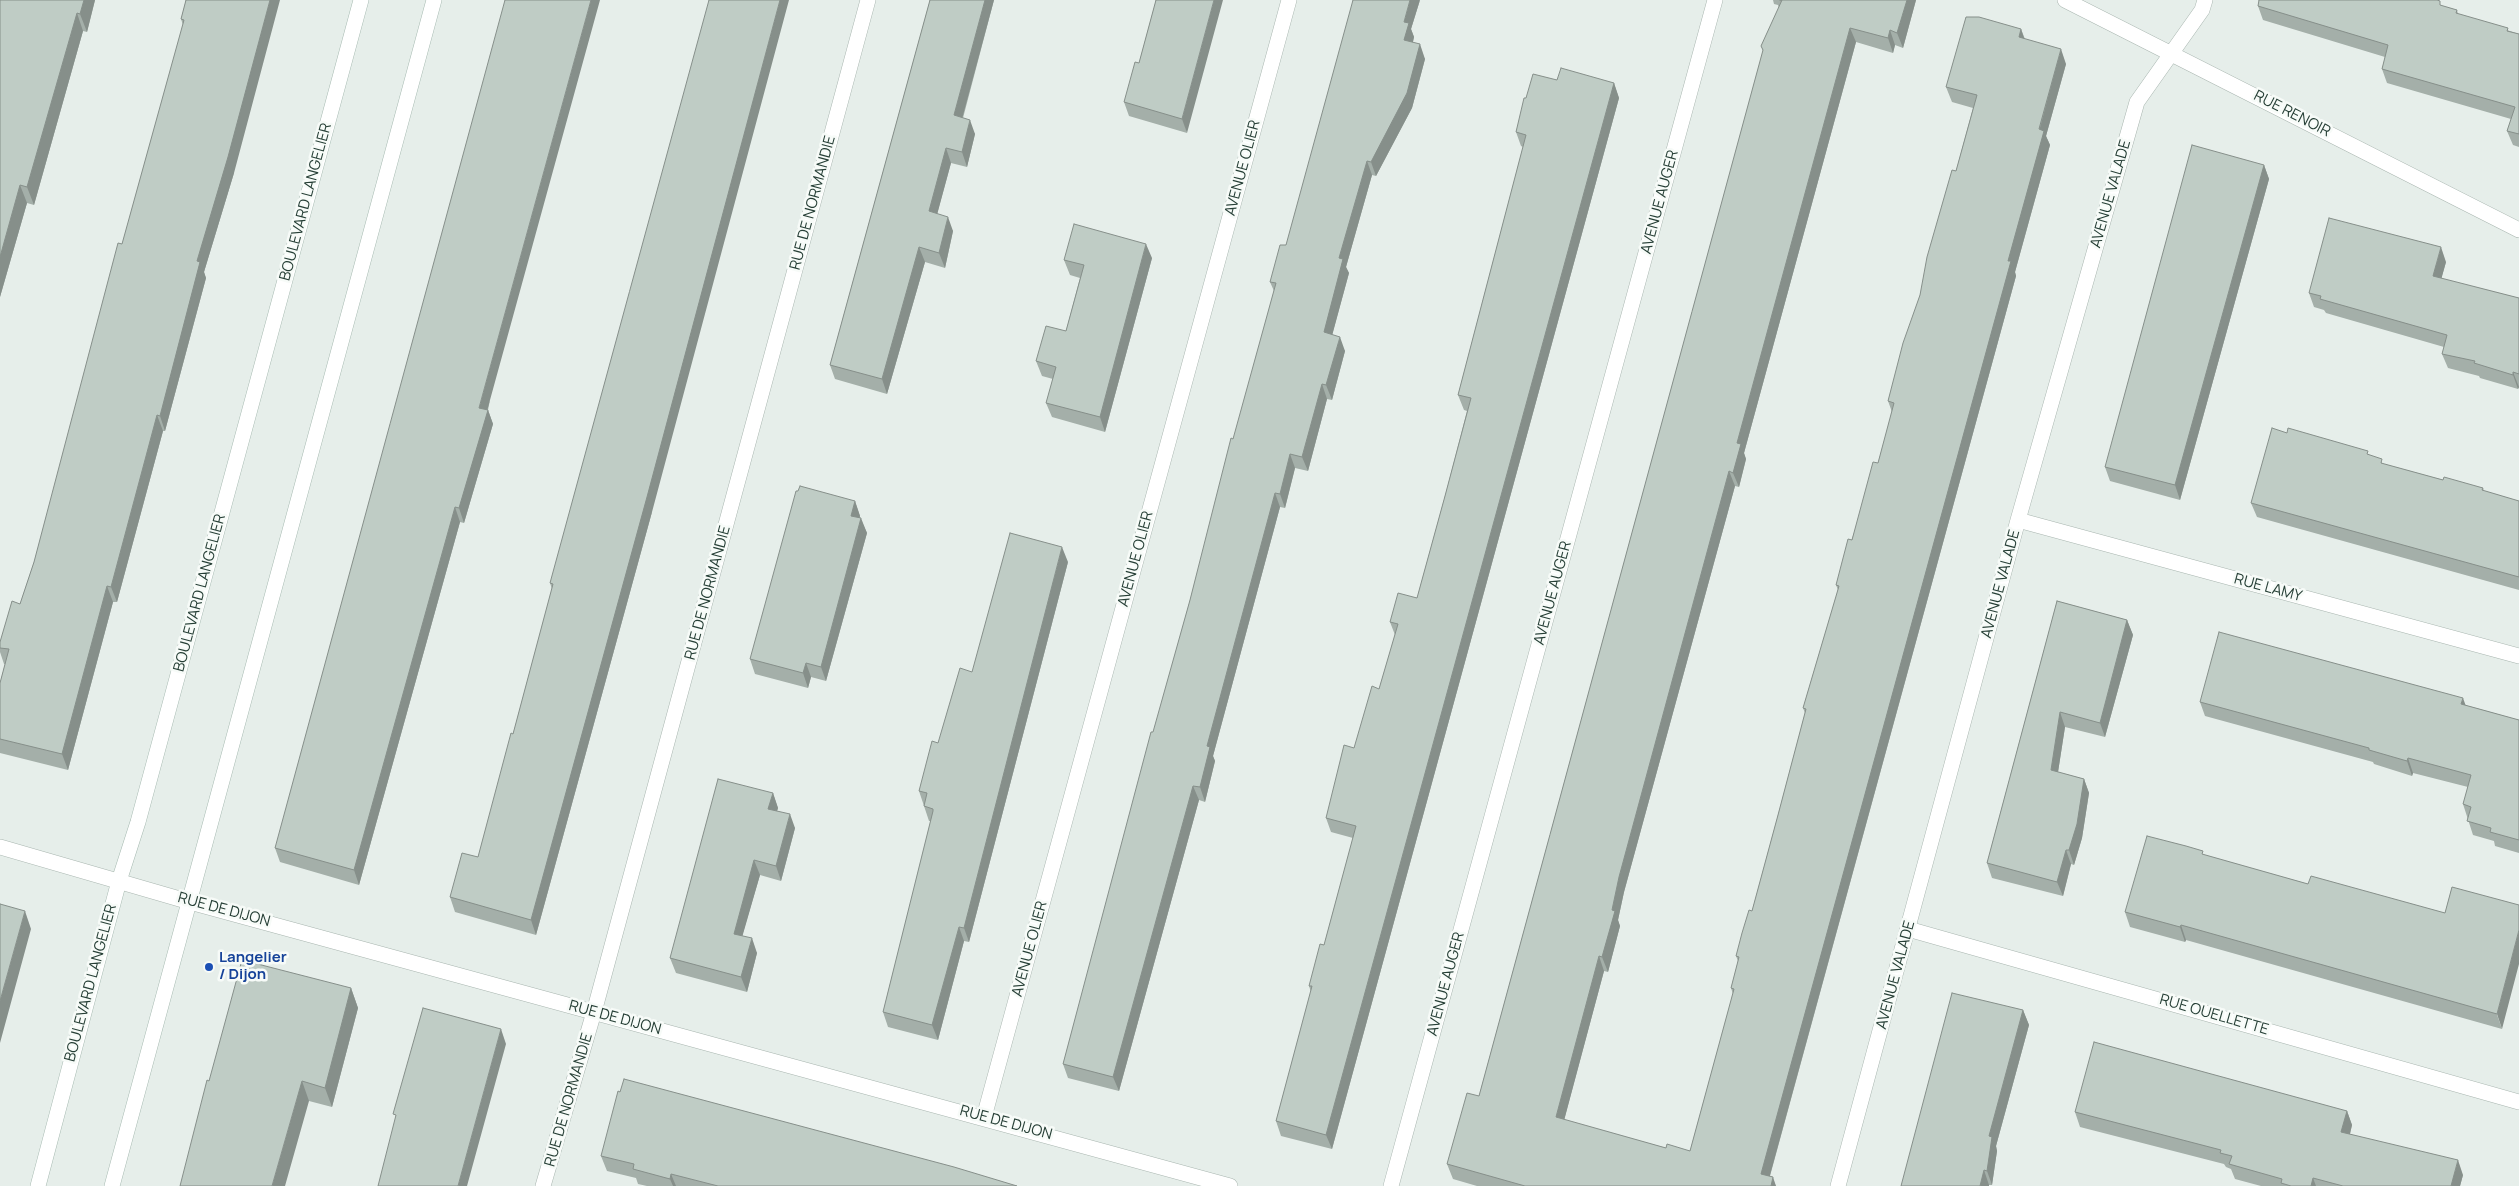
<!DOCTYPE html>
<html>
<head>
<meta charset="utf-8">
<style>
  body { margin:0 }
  canvas { display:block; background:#e6eeea }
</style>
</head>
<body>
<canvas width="2519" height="1186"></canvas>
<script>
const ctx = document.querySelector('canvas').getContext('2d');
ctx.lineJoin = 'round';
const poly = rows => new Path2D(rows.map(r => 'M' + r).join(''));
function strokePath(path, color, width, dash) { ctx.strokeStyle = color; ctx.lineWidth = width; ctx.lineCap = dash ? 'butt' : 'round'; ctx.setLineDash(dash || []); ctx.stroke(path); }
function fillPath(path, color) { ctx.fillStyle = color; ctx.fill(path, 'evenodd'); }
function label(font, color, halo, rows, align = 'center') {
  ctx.font = font + ' Manrope,sans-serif'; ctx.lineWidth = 5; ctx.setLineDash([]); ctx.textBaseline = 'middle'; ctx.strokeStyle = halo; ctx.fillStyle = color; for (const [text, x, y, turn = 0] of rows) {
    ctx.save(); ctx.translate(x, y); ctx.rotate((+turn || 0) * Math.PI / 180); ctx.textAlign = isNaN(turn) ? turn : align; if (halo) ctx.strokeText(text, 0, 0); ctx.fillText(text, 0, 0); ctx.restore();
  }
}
const street = poly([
  [2065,0,2519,230],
  [2018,520,2519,656],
  [0,847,190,902,1230,1186],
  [1908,929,2519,1102],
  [984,1117,1289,0],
  [543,1186,594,1012,868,0],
  [1391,1186,1715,0],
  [1838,1186,2018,520,2137,102,2202,10,2205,0]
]);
const secondary = poly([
  [38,1186,119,881,138,822,361,0],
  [112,1186,434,0]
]);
const wall = poly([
  [0,0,95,0,87,32,83,31,34,205,27,203,0,297],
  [186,0,234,173,204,272,206,278,165,431,163,431,117,602,113,602,68,770,0,753,0,683,5,664,4,664,0,652,0,642,20,604,34,562,183,25,181,19],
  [930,0,994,0,963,118,975,134,967,167,951,163,937,214,953,231,945,268,925,262,887,394,835,379,830,365],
  [1156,0,1187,133,1129,116,1124,102,1139,63],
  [1420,0,1411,29,1414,37,1413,42,1425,59,1412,108,1376,176,1372,175,1346,267,1349,273,1332,335,1345,351,1332,400,1327,399,1308,471,1295,468,1285,508,1280,507,1213,756,1215,761,1205,802,1199,800,1119,1091,1068,1078,1063,1064,1190,600,1274,291,1270,282,1286,245],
  [1773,0,1916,0,1903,48,1895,45,1893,53,1856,42,1744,453,1746,459,1739,487,1735,486,1624,892,1618,920,1620,926,1608,972,1604,971,1564,1120,1666,1148,1690,1151,1733,994,1731,988,1738,961,1736,956,1752,911,1778,815,1805,713,1803,708,1838,590,1836,585,1878,463,1892,412,1888,401,1920,295,1956,171,1973,108,1952,102,1946,87,2021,29,2025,39,2066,64,2046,136,2050,145,2015,272,2016,276,1770,1176,1776,1186,1477,1186,1453,1179,1447,1164,1479,1096,1763,51,1761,46,1779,8,1778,5,1774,4],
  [2258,6,2442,6,2457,10,2458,14,2519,34,2519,147,2513,145,2507,131,2511,119,2387,83,2382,69,2385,57,2263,20],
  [1557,80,1614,83,1619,98,1332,1149,1281,1136,1276,1121,1311,992,1309,986,1324,945,1353,838,1331,832,1326,818,1354,748,1379,689,1395,635,1390,622,1417,598,1445,496,1467,411,1464,410,1458,395,1523,147,1521,146,1516,132,1526,98],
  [2264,165,2269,179,2180,500,2110,481,2105,467],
  [1152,258,1105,432,1052,417,1046,403,1053,379,1042,376,1036,361,1066,331,1080,278,1070,275,1064,260],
  [2446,262,2441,279,2519,298,2519,387,2518,389,2480,378,2479,376,2448,368,2442,354,2444,347,2326,313,2324,310,2314,307,2309,293],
  [490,400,488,410,493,424,464,523,460,522,359,885,280,862,275,848],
  [2369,455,2384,464,2443,480,2483,488,2484,491,2519,501,2519,590,2257,517,2251,503],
  [855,501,860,516,860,518,867,533,826,681,811,677,808,688,755,674,750,659],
  [652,512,536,935,455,912,450,897,478,857,513,734,552,589,550,583],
  [1068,562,969,942,964,941,938,1040,888,1027,883,1012,931,821,929,821,919,791,938,743,972,672],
  [2057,601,2127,620,2133,635,2105,737,2065,727,2058,772,2084,779,2089,793,2082,838,2074,865,2071,864,2063,896,1992,878,1987,863],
  [2200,702,2465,705,2519,720,2519,853,2495,846,2494,841,2473,835,2463,804,2468,787,2413,773,2412,776,2374,764,2373,762,2205,716],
  [773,793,778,808,777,811,795,828,781,881,760,875,742,936,757,953,747,992,676,973,670,958],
  [2204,855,2308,884,2445,913,2452,887,2502,1029,2186,940,2185,942,2130,927,2125,912],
  [351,988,358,1008,332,1107,309,1101,209,1081],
  [2023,1010,2029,1025,1996,1146,1997,1151,1992,1185,1989,1185,1901,1186],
  [2347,1111,2352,1125,2350,1134,2463,1175,2460,1186,2261,1186,2235,1179,2231,1169,2226,1167,2224,1164,2080,1127,2075,1112],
  [601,1156,1017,1186,647,1186,638,1184,636,1178,607,1171]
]);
const shadedWall = poly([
  [84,0,95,0,87,32,80,14],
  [270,0,280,0,234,173,204,272,206,278,165,431,160,416,197,261],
  [591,0,600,0,490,400,487,411,488,410,493,424,464,523,459,508,479,408,485,386],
  [780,0,789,0,652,512,536,935,531,920],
  [985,0,994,0,959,130,954,115],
  [1214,0,1223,0,1187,133,1182,119],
  [1410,0,1420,0,1411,29,1414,37,1410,54,1404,40,1404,22],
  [1907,0,1916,0,1903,48,1897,33],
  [77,13,83,31,34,205,27,187],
  [1850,28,1856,42,1744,453,1746,459,1739,487,1733,473,1737,443],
  [2021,29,2026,44,2019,37],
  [1890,30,1895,45,1893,53,1888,38],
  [1420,44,1425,59,1412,108,1376,176,1371,162],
  [2061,49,2066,64,2046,136,2050,145,2015,272,2016,276,1767,1186,1761,1174],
  [1614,83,1619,98,1332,1149,1326,1135],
  [970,120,975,134,967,167,962,152],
  [946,148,951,163,934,226,929,211],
  [1367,161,1372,175,1346,267,1349,273,1329,347,1324,332,1339,258],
  [2264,165,2269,179,2180,500,2175,485],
  [20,185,27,203,0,297,0,257],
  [948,217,953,231,945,268,939,253],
  [1146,244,1152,258,1105,432,1100,417],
  [919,247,925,262,887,394,882,379],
  [2441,247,2446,262,2438,291,2433,276],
  [1340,337,1345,351,1332,400,1326,385],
  [2513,372,2519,387,2518,389,2513,375],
  [1322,384,1327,399,1308,471,1302,457],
  [157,415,163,431,117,602,111,587],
  [1290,454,1295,468,1285,508,1280,494],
  [1729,471,1735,486,1624,892,1618,920,1620,926,1608,972,1602,957,1619,877],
  [1275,493,1280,507,1213,756,1215,761,1205,802,1200,787,1207,746],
  [855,501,860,516,856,530,851,516],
  [455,507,460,522,359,885,354,870],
  [861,518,867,533,826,681,821,667],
  [1062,547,1068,562,969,942,964,928],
  [107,586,113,602,68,770,62,754],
  [2127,620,2133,635,2105,737,2100,723],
  [806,663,811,677,808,688,803,673],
  [2463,698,2468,712,2461,704],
  [2060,712,2065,727,2056,785,2051,770],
  [2408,758,2413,773,2412,776,2407,761],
  [2084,779,2089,793,2082,838,2074,865,2069,850],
  [1193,786,1199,800,1119,1091,1113,1077],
  [773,793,778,808,773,823,768,809],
  [790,814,795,828,781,881,776,866],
  [2066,850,2071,864,2063,896,2057,882],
  [754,860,760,875,739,948,734,934],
  [25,911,31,929,0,1043,0,1001],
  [2181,925,2186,940,2185,942,2180,927],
  [959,927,964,941,938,1040,932,1025],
  [2519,930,2519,964,2502,1029,2497,1014],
  [752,938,757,953,747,992,741,977],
  [1599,956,1604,971,1561,1132,1556,1117],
  [351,988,358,1008,332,1107,325,1088],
  [2023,1010,2029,1025,1996,1146,1997,1151,1992,1185,1987,1171,1989,1136],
  [501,1029,506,1044,467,1186,458,1186],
  [302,1081,309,1101,285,1186,272,1186],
  [2347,1111,2352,1125,2347,1146,2341,1132],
  [2458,1160,2463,1175,2460,1186,2451,1186],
  [1984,1170,1989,1185,1989,1186,1980,1186],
  [671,1174,676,1186,673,1186,670,1179],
  [1773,1177,1776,1186,1771,1186],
  [2313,1178,2316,1186,2311,1186]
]);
const building = poly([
  [0,0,84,0,80,14,77,13,27,187,20,185,0,257,0,0],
  [186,0,270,0,228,157,197,261,200,262,160,416,157,415,111,587,107,586,62,754,0,739,0,683,9,649,0,648,0,642,12,601,20,604,34,562,118,243,122,244,184,20,181,19,186,0],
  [505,0,591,0,485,386,479,408,488,410,459,508,455,507,354,870,275,848,505,0],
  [709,0,780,0,647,497,531,920,450,897,462,853,478,857,511,733,513,734,553,584,550,583,709,0],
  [930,0,985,0,954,115,970,120,962,152,946,148,929,211,948,217,939,253,919,247,882,379,830,365,930,0],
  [1156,0,1214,0,1182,119,1124,102,1135,62,1139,63,1156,0],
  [1353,0,1410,0,1404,22,1409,23,1404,40,1420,44,1407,93,1371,162,1367,161,1339,258,1343,259,1324,332,1340,337,1326,385,1322,384,1302,457,1290,454,1280,494,1275,493,1207,746,1210,747,1200,787,1193,786,1113,1077,1063,1064,1151,732,1153,732,1190,600,1231,438,1233,439,1276,283,1270,282,1280,245,1286,245,1353,0],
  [1780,0,1907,0,1897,33,1890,30,1888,38,1850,28,1737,443,1741,444,1733,473,1729,471,1619,877,1612,910,1615,911,1602,957,1599,956,1556,1117,1666,1148,1667,1144,1690,1151,1734,989,1731,988,1739,957,1736,956,1742,933,1749,910,1752,911,1778,815,1806,709,1803,708,1839,586,1836,585,1848,539,1852,540,1873,462,1878,463,1894,403,1888,401,1903,343,1920,295,1927,257,1952,170,1956,171,1977,95,1946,87,1966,17,1979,17,2021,29,2019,37,2061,49,2039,129,2044,131,2008,261,2011,261,1761,1174,1773,1177,1771,1186,1525,1186,1447,1164,1467,1093,1479,1096,1763,50,1761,46,1782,0,1780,0],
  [2259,0,2437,0,2440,1,2440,5,2457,10,2456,13,2508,28,2507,31,2519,34,2519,134,2507,131,2515,107,2382,69,2388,45,2258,6,2259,0],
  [1561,68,1614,83,1326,1135,1276,1121,1312,986,1309,986,1320,944,1324,945,1356,826,1326,818,1344,745,1354,748,1372,686,1379,689,1398,624,1390,622,1398,593,1417,598,1445,496,1471,398,1458,395,1526,135,1516,132,1524,98,1526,98,1533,74,1557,80,1561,68],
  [2192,145,2264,165,2175,485,2105,467,2192,145],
  [2329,218,2441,247,2433,276,2519,298,2519,374,2513,372,2513,375,2474,363,2475,361,2442,354,2447,335,2320,299,2321,296,2309,293,2329,218],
  [1074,224,1146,244,1100,417,1046,403,1056,367,1036,361,1046,326,1066,331,1084,265,1064,260,1074,224],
  [2272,428,2287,433,2288,428,2368,451,2367,454,2382,459,2381,463,2443,480,2444,477,2483,488,2482,490,2519,501,2519,577,2251,503,2272,428],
  [800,486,855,501,851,516,861,518,821,667,806,663,803,673,750,659,796,491,798,491,800,486],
  [1010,533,1062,547,964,928,959,927,932,1025,883,1012,933,811,933,809,924,806,927,793,919,791,932,741,938,743,960,668,972,672,1010,533],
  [2057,601,2127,620,2100,723,2060,712,2051,770,2084,779,2077,824,2069,850,2066,850,2057,882,1987,863,2057,601],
  [2219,632,2463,698,2461,704,2519,720,2519,840,2490,832,2491,828,2467,821,2471,807,2463,804,2471,775,2408,758,2407,761,2369,750,2369,748,2200,702,2219,632],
  [718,779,773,793,768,809,790,814,776,866,754,860,734,934,752,938,741,977,670,958,718,779],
  [2147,836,2186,846,2203,851,2202,854,2308,884,2311,876,2445,913,2452,887,2519,905,2519,930,2497,1014,2181,925,2180,927,2125,912,2147,836],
  [0,904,25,911,0,1001,0,904],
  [242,960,351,988,325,1088,302,1081,272,1186,180,1186,207,1080,209,1081,242,960],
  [1952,993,2023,1010,1989,1136,1992,1137,1987,1171,1984,1170,1980,1186,1901,1186,1952,993],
  [423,1008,501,1029,458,1186,378,1186,396,1115,393,1114,423,1008],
  [2094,1042,2347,1111,2341,1132,2458,1160,2451,1186,2343,1186,2313,1178,2311,1186,2291,1186,2281,1183,2282,1179,2229,1164,2232,1156,2220,1153,2221,1150,2075,1112,2094,1042],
  [624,1079,954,1167,1017,1186,718,1186,671,1174,670,1179,633,1169,634,1164,601,1156,618,1091,620,1092,624,1079]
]);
const markers = [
  [209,967,5,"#1a4fb4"]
];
const streetNames = [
  ["RUE RENOIR",2292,114,27],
  ["AVENUE OLIER",1243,168,-75],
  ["AVENUE VALADE",2111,194,-74],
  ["BOULEVARD LANGELIER",306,202,-75],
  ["AVENUE AUGER",1660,202,-75],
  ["RUE DE NORMANDIE",813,203,-75],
  ["AVENUE OLIER",1136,559,-75],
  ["AVENUE VALADE",2001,584,-75],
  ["RUE LAMY",2268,588,15],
  ["BOULEVARD LANGELIER",200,593,-75],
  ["RUE DE NORMANDIE",708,593,-75],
  ["AVENUE AUGER",1553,593,-75],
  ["RUE DE DIJON",224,910,15],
  ["AVENUE OLIER",1030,949,-75],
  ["AVENUE VALADE",1896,975,-75],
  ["BOULEVARD LANGELIER",91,983,-75],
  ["AVENUE AUGER",1446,984,-75],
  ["RUE OUELLETTE",2214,1015,16],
  ["RUE DE DIJON",615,1018,15],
  ["RUE DE NORMANDIE",569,1100,-74],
  ["RUE DE DIJON",1006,1123,15]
];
const transitNames = [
  ["Langelier",219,958],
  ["/ Dijon",219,975]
];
strokePath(street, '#a9b6b0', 16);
strokePath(secondary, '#a5b9b0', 16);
strokePath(street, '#fff', 15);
strokePath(secondary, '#fff', 15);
fillPath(wall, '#a4afa9');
fillPath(shadedWall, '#868f8a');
fillPath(building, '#bfccc5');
strokePath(building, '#868f8a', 1);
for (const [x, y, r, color] of markers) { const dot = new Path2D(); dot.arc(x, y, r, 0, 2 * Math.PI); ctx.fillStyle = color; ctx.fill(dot); strokePath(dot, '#f7fbf8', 2); }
label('15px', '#263f36', '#f7fbf8', streetNames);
label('bold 15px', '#164399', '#f7fbf8', transitNames, 'left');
</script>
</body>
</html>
